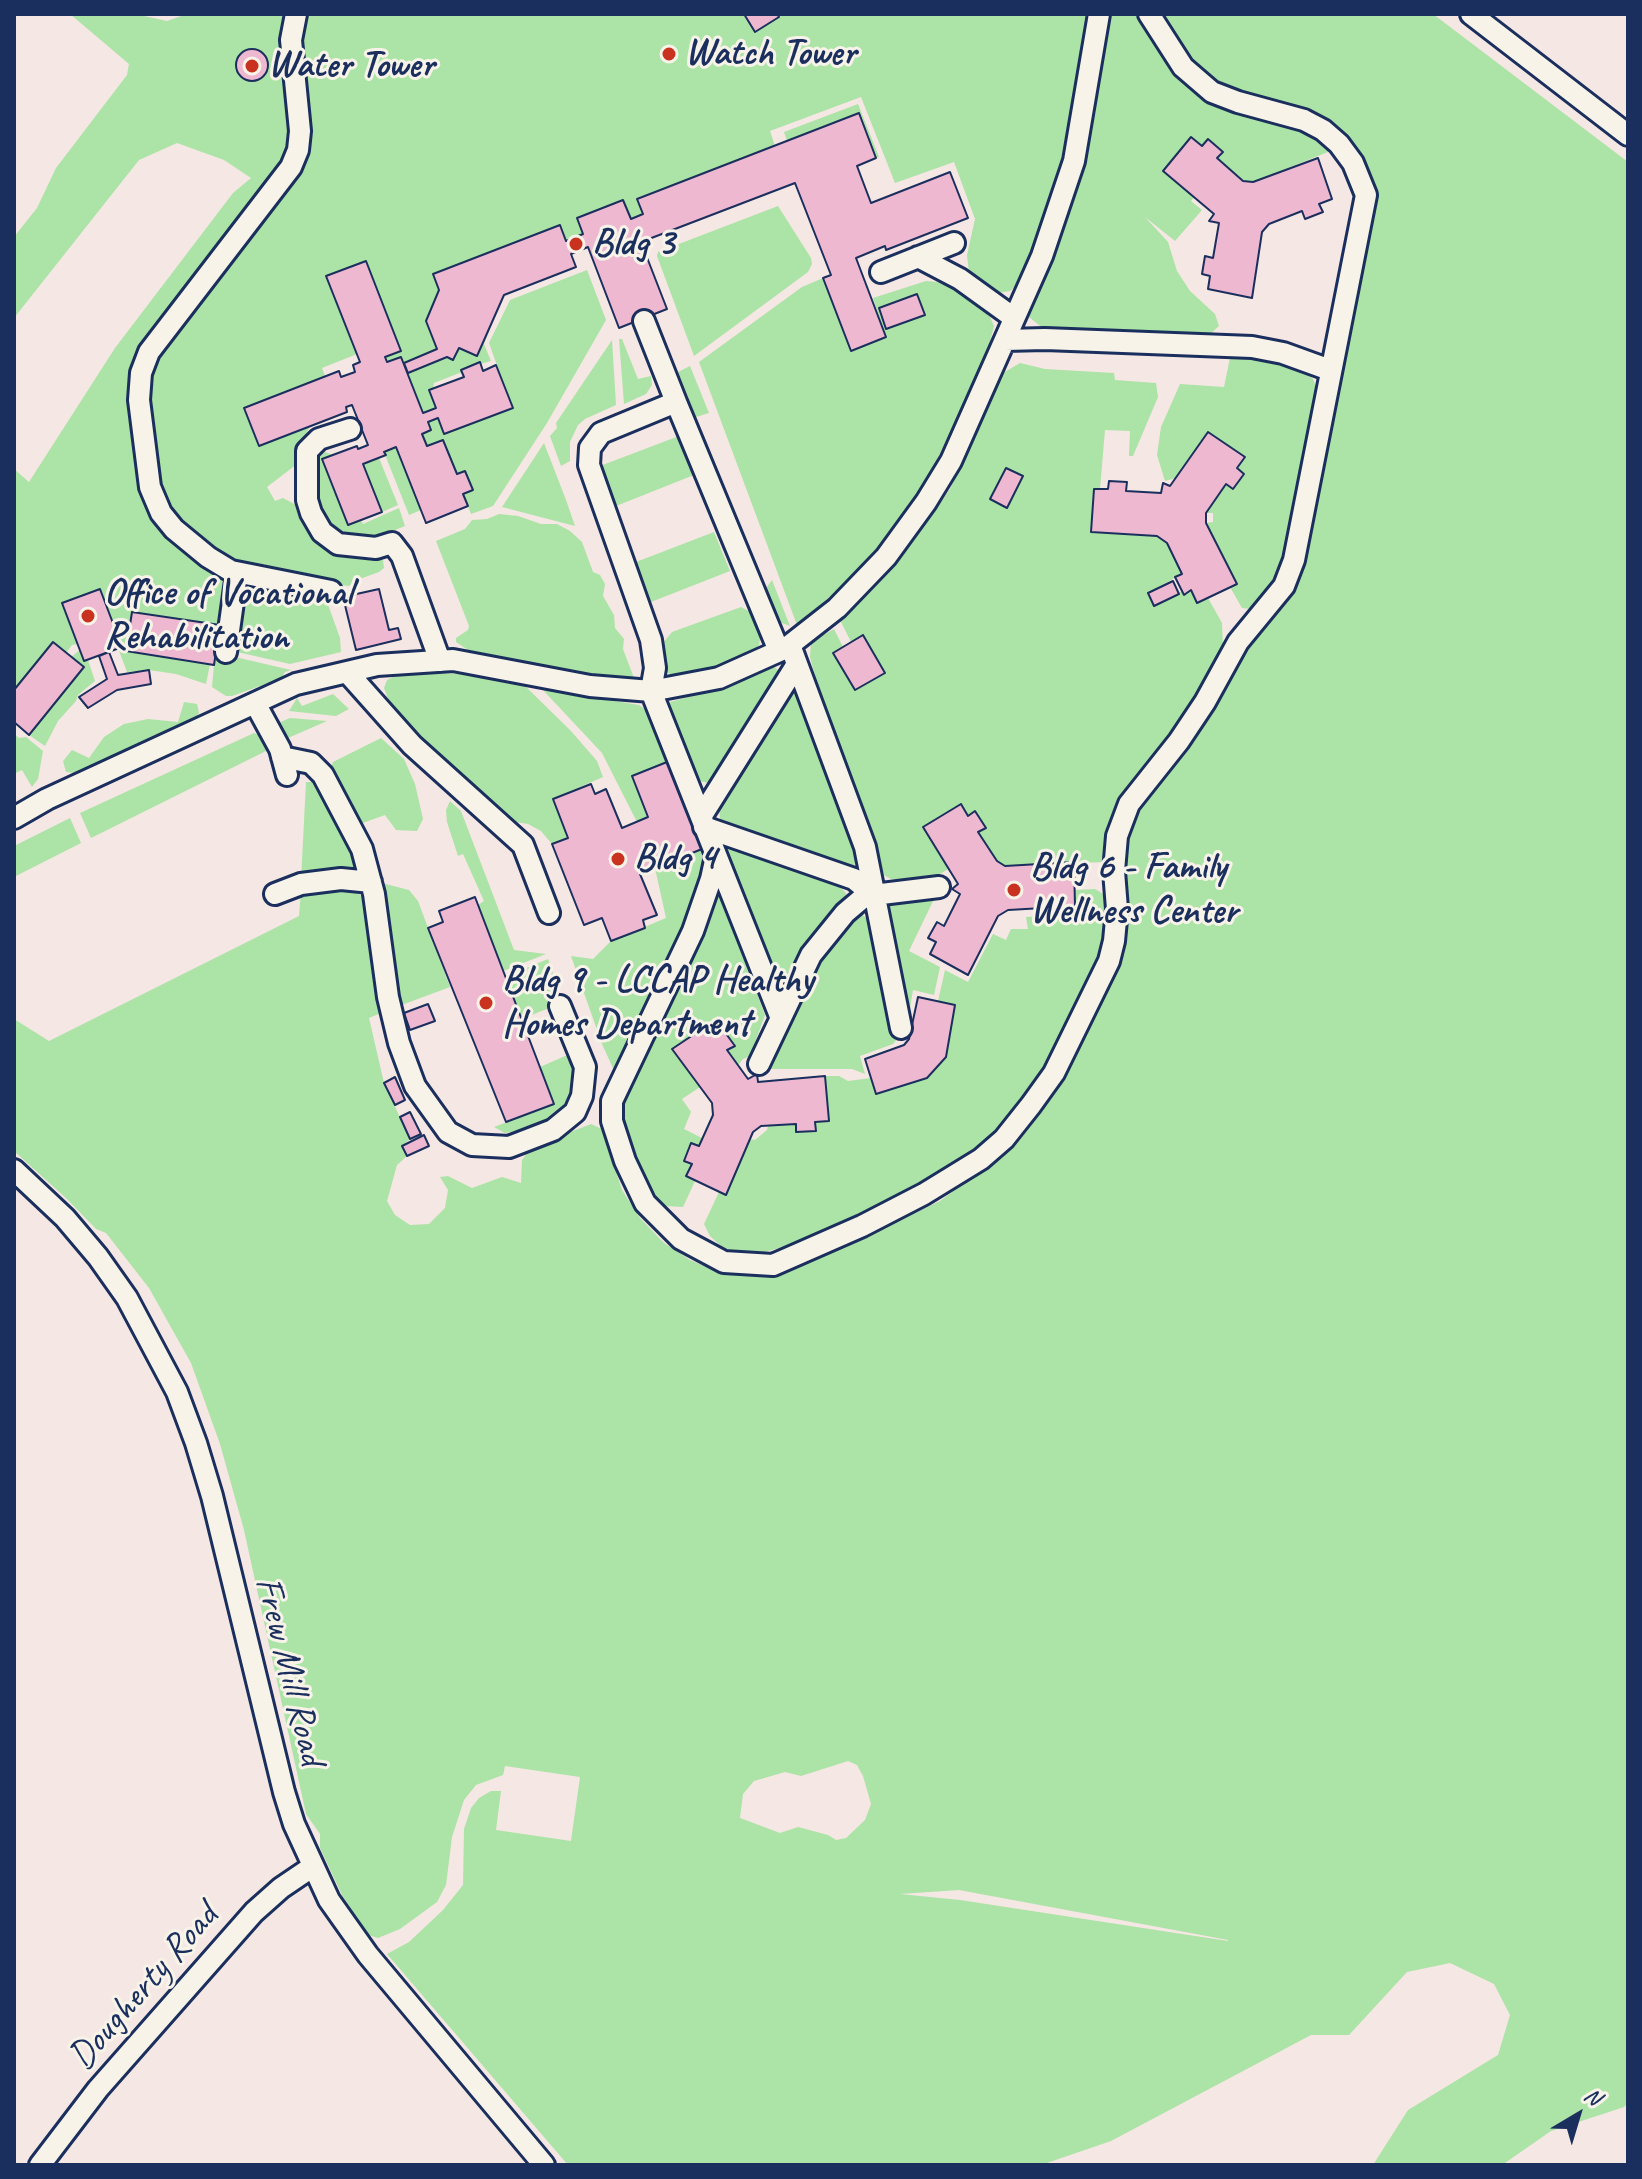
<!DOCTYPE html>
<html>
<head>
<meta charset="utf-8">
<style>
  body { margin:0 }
  #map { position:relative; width:1642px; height:2179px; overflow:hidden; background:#f5e7e3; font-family:Caveat,sans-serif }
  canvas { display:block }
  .frame { position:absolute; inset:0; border:16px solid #1b2f5e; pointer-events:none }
  .north { position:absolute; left:1538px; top:2075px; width:80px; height:80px; -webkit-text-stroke:6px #f7f3e8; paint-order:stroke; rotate:38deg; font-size:22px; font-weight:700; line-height:32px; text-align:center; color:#1b2f5e }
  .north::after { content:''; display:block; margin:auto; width:28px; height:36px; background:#1b2f5e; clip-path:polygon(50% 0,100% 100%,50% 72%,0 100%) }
</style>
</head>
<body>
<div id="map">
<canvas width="1642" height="2179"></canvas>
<div class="frame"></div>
<div class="north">N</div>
</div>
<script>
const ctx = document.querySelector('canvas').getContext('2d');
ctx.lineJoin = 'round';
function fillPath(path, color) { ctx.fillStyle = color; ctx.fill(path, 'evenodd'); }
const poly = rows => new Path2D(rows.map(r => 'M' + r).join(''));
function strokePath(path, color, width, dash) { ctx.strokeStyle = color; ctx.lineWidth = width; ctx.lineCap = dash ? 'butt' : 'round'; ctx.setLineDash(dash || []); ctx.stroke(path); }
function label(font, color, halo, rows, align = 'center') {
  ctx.font = font + ' Caveat,sans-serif'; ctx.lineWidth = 6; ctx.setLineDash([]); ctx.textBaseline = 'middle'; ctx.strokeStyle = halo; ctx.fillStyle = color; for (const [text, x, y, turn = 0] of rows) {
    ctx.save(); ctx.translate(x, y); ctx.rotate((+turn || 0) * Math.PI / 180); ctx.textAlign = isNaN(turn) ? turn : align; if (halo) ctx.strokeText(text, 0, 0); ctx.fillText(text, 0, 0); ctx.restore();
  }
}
const green = poly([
  [70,14,135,14,167,21,187,14,292,14,296,134,288,158,149,345,147,492,222,579,226,601,222,636,219,625,133,612,130,628,121,626,115,629,99,589,62,603,78,644,72,645,66,653,52,643,14,690,14,469,29,482,115,348,233,193,251,178,224,160,177,143,139,160,14,318,14,237,37,208,56,168,127,75,129,64],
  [305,14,1095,14,1059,169,1037,235,1039,241,1033,256,1027,259,1016,286,1010,291,998,293,974,280,969,273,967,255,975,219,954,162,895,183,861,97,770,131,775,146,637,198,643,214,631,219,623,200,577,218,583,234,566,241,560,225,434,274,439,290,426,321,437,349,404,363,401,357,387,362,385,357,401,350,366,261,327,276,357,354,322,368,325,376,244,408,259,446,310,426,299,449,297,464,267,487,275,501,283,498,298,506,308,530,328,551,347,557,375,557,383,560,384,568,379,572,357,580,349,586,281,577,227,560,179,523,167,507,159,488,147,385,153,359,289,179,299,47],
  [1107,14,1145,14,1173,62,1299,125,1333,150,1253,182,1243,181,1217,158,1208,139,1202,146,1191,137,1163,170,1194,197,1191,201,1202,210,1175,241,1145,217,1168,242,1177,271,1190,291,1215,314,1219,326,1208,336,1044,329,1029,317,1034,296,1078,183],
  [1155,14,1433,14,1628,162,1628,2103,1624,2107,1551,2131,1502,2165,1373,2165,1408,2110,1498,2055,1510,2015,1494,1984,1450,1963,1407,1972,1349,2035,1311,2035,1111,2141,1041,2165,568,2165,387,1954,409,1942,443,1910,463,1885,464,1829,471,1808,479,1798,491,1791,501,1791,496,1830,571,1841,580,1777,505,1766,503,1775,476,1785,464,1800,452,1837,446,1885,437,1902,400,1929,378,1938,368,1935,343,1897,320,1848,320,1834,306,1814,244,1530,220,1444,191,1363,149,1288,106,1233,96,1229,67,1199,14,1151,14,1019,49,1041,299,916,301,891,337,887,359,894,364,900,368,912,381,1013,369,1018,384,1083,410,1139,402,1146,407,1156,397,1165,387,1201,395,1215,410,1225,429,1224,445,1208,448,1190,440,1177,448,1176,472,1188,502,1177,521,1183,522,1160,527,1153,545,1142,591,1124,602,1129,622,1190,640,1218,664,1243,690,1260,719,1272,746,1275,774,1272,803,1264,841,1248,940,1201,1010,1148,1033,1121,1078,1050,1118,954,1121,850,1132,809,1244,646,1296,579,1307,556,1345,362,1372,197,1355,153,1199,76],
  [848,1761,857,1765,863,1776,871,1804,865,1820,846,1838,836,1840,828,1835,798,1827,780,1833,740,1818,743,1794,754,1781,785,1772,801,1776],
  [959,1890,1228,1940,1228,1941,960,1900,900,1894],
  [858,104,879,157,876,158,859,114,787,141,784,132],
  [778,206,811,258,812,264,808,272,694,356,657,256,658,252],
  [587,270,606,320,547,423,493,506,471,514,463,494,472,490,465,471,457,474,443,440,427,446,422,434,431,430,428,422,438,418,445,434,512,408,489,343,510,300],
  [823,278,851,351,886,337,873,298,926,281,937,282,968,294,987,310,994,326,986,357,921,493,874,553,841,587,797,625,699,362,802,287],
  [917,294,925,315,886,329,879,308],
  [493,321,484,344,491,361,462,369,462,372,434,383,433,389,429,391,436,408,423,413,408,373,447,357,459,348,477,356],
  [619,339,622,339,638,379,651,376,652,385,646,394,624,404],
  [612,340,616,405,585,419,578,425,570,442,570,461,561,466,550,436,557,428,556,423],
  [1230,358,1269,361,1301,369,1313,379,1319,394,1290,550,1276,584,1250,609,1242,608,1230,587,1237,584,1206,523,1213,522,1213,513,1206,513,1226,484,1233,489,1244,474,1237,468,1244,457,1208,432,1176,478,1165,481,1157,455,1161,427,1180,384,1224,387],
  [1020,363,1045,369,1114,373,1115,380,1156,383,1158,397,1133,456,1129,456,1130,431,1105,430,1100,489,1094,489,1091,532,1157,536,1167,543,1182,574,1148,593,1154,605,1182,591,1184,594,1191,590,1197,603,1208,598,1222,623,1223,647,1218,659,1104,862,1005,866,997,861,978,832,985,827,976,811,968,816,960,804,923,827,948,869,937,876,924,880,891,879,884,875,816,680,810,657,811,642,834,629,843,647,834,653,851,642,840,620,907,548,930,518,950,489,1003,373],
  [1006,468,1023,477,1007,508,990,499],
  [690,366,709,413,696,417,678,372],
  [679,436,694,475,616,506,600,466],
  [544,443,566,500,575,526,502,507],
  [396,447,421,510,409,515,384,452],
  [325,452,333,455,322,460,348,525,361,520,363,524,399,508,405,526,375,538,342,535,330,528,320,514,315,490,317,459],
  [379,458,398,505,382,512,363,464],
  [499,514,518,516,541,524,557,524,570,531,582,542,593,572,600,575,605,584,603,596,614,615,615,628,624,639,623,649,634,678,633,681,565,672,477,653,468,650,456,642,456,638,468,630,469,626,436,541,465,529,472,520,487,519],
  [714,532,730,571,651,602,636,562],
  [772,580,790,626,777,621,764,591],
  [258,589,289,591,326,599,340,638,341,652,290,664,233,651,238,603,246,592],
  [741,607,754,614,761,632,759,645,753,652,716,668,689,674,676,676,665,672,661,652,663,643,672,632],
  [123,633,129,634,127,651,210,664,206,684,176,674,149,670,127,672,118,648,122,647,117,635],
  [80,650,84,661,88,660,95,681,78,695,76,701,58,721,45,746,29,735,83,668,71,657],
  [215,654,235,657,291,670,285,672,282,677,274,681,232,696,226,696,212,687],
  [773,666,778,670,777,674,713,780,709,783,699,781,668,712,670,702,730,685],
  [405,671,460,674,521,682,571,731,597,761,603,777,553,799,568,838,552,844,541,831,528,824,516,822,420,746,389,701,384,688,387,680],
  [796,687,841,807,856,855,854,868,848,868,720,819,719,807,792,690],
  [542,689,639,705,646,710,653,720,654,731,667,762,632,776,648,817,637,822,602,753],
  [333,694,349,709,336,716,289,711,297,698,302,706],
  [184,702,197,704,199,713,196,717,75,773,66,772,63,761,72,750,89,758,104,737,124,724,148,719,178,722],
  [290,718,327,721,288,738,278,723],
  [254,733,261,736,266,744,266,751,91,838,80,813],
  [14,734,19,738,26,737,43,751,38,779,32,787,22,770,14,774],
  [381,738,404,759,415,784,423,819,417,831,396,830,385,815,360,824,330,770,333,762],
  [306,782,313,782,319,786,347,832,358,872,301,880],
  [450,801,461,811,514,950,546,954,503,971,478,905,484,901,463,854,458,856,447,822,446,810],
  [70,818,81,843,14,877,14,846],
  [727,847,838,885,846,893,845,899,814,931,787,975,780,981,776,980,724,848],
  [702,849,705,859,697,899,617,1077,602,1044,571,956,593,959,611,941,666,918,655,868],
  [382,883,409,890,418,901,450,987,399,1006],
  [717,888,765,1015,750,1056,743,1059,738,1065,727,1050,734,1046,724,1031,717,1036,708,1025,673,1049,700,1087,682,1099,691,1112,684,1129,702,1138,699,1146,691,1144,684,1160,692,1164,686,1176,695,1181,683,1207,666,1206,648,1193,637,1177,622,1122,623,1101,629,1075],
  [1095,889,1108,897,1104,949,1092,982,1026,1104,971,1158,822,1237,757,1254,733,1251,721,1246,710,1236,704,1224,719,1192,726,1195,750,1139,755,1140,767,1130,768,1126,796,1124,816,1130,815,1122,829,1120,825,1076,839,1076,848,1081,871,1078,876,1094,927,1078,946,1056,955,1006,938,1001,945,970,968,982,993,934,1006,940,1011,929,1028,929,1026,917,1062,915,1062,907,1075,906,1075,890],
  [935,897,909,951,940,967,934,995,913,990,910,1008,886,906,889,902],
  [861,914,868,919,897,1039,893,1044,860,1056,865,1074,852,1069,767,1069,814,964,856,915],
  [548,959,561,997,549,1008,522,1019,505,977],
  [565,1056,573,1056,582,1072,566,1105,553,1118,526,1129,505,1133,494,1127,554,1104,540,1067]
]);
const building = poly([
  [744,14,777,14,779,17,755,32,744,14],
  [671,46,677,54,667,62,661,54,671,46],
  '236 65a16 16 0 1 1 32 0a16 16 0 1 1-32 0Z',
  [859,113,876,158,857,166,871,203,950,172,968,218,886,250,885,246,856,258,886,337,851,351,823,278,831,275,795,183,641,242,667,309,619,328,588,247,571,254,576,267,504,295,477,356,459,348,453,360,447,357,408,373,404,363,437,349,426,321,439,290,433,274,560,225,566,241,583,234,577,218,623,200,631,219,643,214,637,199,859,113],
  [1191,137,1202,146,1208,139,1223,152,1217,158,1243,181,1253,182,1318,158,1332,199,1319,204,1323,212,1305,219,1302,211,1269,224,1262,232,1252,298,1208,289,1210,276,1202,274,1205,256,1213,258,1219,223,1209,221,1214,214,1163,171,1191,137],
  [366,261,401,351,385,357,387,362,401,357,423,413,436,408,429,390,464,377,461,370,480,362,483,371,496,365,513,408,444,434,438,418,428,422,431,430,422,434,427,446,443,440,457,474,465,471,473,490,463,494,468,506,426,523,396,447,384,452,386,455,363,464,382,512,348,525,322,459,357,446,358,449,368,445,352,405,346,407,347,412,259,446,244,408,339,371,341,377,355,372,353,365,360,362,326,276,366,261],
  [917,294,925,315,886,329,879,308,917,294],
  [1208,432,1245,457,1237,468,1244,474,1233,489,1226,484,1206,513,1206,523,1237,584,1197,603,1191,590,1184,595,1175,577,1182,574,1167,543,1157,536,1091,532,1094,489,1108,489,1109,481,1127,482,1126,491,1161,493,1163,483,1170,486,1208,432],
  [1006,468,1023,476,1007,508,990,499,1006,468],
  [1173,581,1179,594,1154,606,1148,593,1173,581],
  [100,589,122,647,84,661,62,603,100,589],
  [379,589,389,630,398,628,401,639,356,650,343,597,379,589],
  [132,612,220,625,214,665,126,651,132,612],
  [863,635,885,673,855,690,833,653,863,635],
  [53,642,84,667,29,735,14,722,14,690,53,642],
  [109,652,118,675,149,670,151,684,117,690,88,708,79,697,107,679,99,656,109,652],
  [667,762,702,849,640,874,657,915,643,920,645,928,611,941,602,918,584,925,552,844,568,838,553,799,591,784,595,794,606,789,622,828,648,817,632,776,667,762],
  [961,804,968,816,975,811,986,828,978,832,997,861,1005,866,1074,862,1075,906,1062,907,1062,915,1043,917,1043,908,1008,910,998,916,968,975,930,954,936,942,928,938,937,922,944,926,960,894,952,889,958,884,923,827,961,804],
  [475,897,554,1104,506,1122,428,928,443,922,439,911,475,897],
  [918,997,955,1005,946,1057,927,1078,876,1094,865,1059,904,1045,909,1039,918,997],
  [428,1004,435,1021,410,1030,404,1013,428,1004],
  [708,1025,717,1036,724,1031,735,1046,727,1050,748,1079,757,1074,758,1082,825,1076,829,1121,815,1122,816,1131,796,1132,796,1124,761,1126,753,1132,726,1195,686,1176,692,1164,684,1161,691,1143,699,1146,713,1115,712,1103,672,1049,708,1025],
  [395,1077,405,1100,395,1105,384,1083,395,1077],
  [410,1112,421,1134,410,1139,400,1117,410,1112],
  [424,1135,429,1146,407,1156,402,1146,424,1135]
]);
const minor = poly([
  [296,14,291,40,300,131,298,150,291,167,149,352,141,373,139,400,150,487,161,513,174,529,208,557,231,571,331,591],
  [1471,14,1628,135],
  [918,257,960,279,1014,318],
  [881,272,954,243],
  [644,321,676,402],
  [1005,340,1045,339,1252,347,1283,353,1330,370],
  [350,429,319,439,307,451,307,500,311,513,322,532,338,544,376,548,392,543,402,556,440,661],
  [790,645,865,847,901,1028],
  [779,651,676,402,601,433,590,448,589,465,651,640,655,668,651,691,780,1016],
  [226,652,237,573],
  [347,672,412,745,523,845,549,913],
  [255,703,280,749,287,775],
  [282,757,311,763,323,775,362,849,374,894,388,997,399,1043,415,1086,448,1132,472,1145,509,1147,553,1130,575,1112,582,1096,585,1067,560,1006],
  [701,817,797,664],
  [14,818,47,799,296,684,377,665,453,660,590,686,651,691,719,678,786,648,837,608,886,557,926,502,951,461,1042,256,1074,161,1099,14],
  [704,827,854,879,872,894],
  [716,856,711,879,693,931,612,1101,612,1121,625,1161,645,1203,681,1239,724,1262,773,1265,862,1226,924,1194,981,1159,1004,1139,1031,1105,1054,1073,1109,961,1114,941,1117,909,1114,871,1117,836,1129,804,1179,741,1205,702,1238,642,1284,586,1294,560,1366,195,1353,163,1339,144,1323,130,1304,120,1238,102,1212,92,1183,67,1149,14],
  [275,894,301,884,341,879,371,882],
  [759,1064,811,955,845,913,865,896,939,887],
  [14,1170,65,1218,98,1257,127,1298,177,1392,196,1443,212,1496,284,1792,294,1824,329,1900,368,1955,544,2165],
  [40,2165,98,2089,254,1912,281,1888,312,1867]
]);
const markers = [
  [669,54,8,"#c8321e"],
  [252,66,8,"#c8321e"],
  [576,244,8,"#c8321e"],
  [88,616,8,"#c8321e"],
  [618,859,8,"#c8321e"],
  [1014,890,8,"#c8321e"],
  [486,1003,8,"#c8321e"]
];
const poiNames = [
  ["Watch Tower",685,54],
  ["Water Tower",268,66],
  ["Bldg 3",592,244],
  ["Office of Vocational",104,594],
  ["Rehabilitation",104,638],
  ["Bldg 4",634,859],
  ["Bldg 6 - Family",1030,868],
  ["Wellness Center",1030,912],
  ["Bldg 9 - LCCAP Healthy",502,981],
  ["Homes Department",502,1025]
];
const streetNames = [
  ["Frew Mill Road",289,1671,76],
  ["Dougherty Road",144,1987,-49]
];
fillPath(green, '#ace3a6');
fillPath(building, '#eeb8d1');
strokePath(building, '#1b2f5e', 2);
strokePath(minor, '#1b2f5e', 26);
strokePath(minor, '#f7f3e8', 20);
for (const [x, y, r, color] of markers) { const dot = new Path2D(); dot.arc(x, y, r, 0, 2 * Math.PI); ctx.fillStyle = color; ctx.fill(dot); strokePath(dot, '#f7f3e8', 3); }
label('bold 38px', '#1b2f5e', '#f7f3e8', poiNames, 'left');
label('38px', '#1b2f5e', '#f7f3e8', streetNames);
</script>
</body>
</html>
